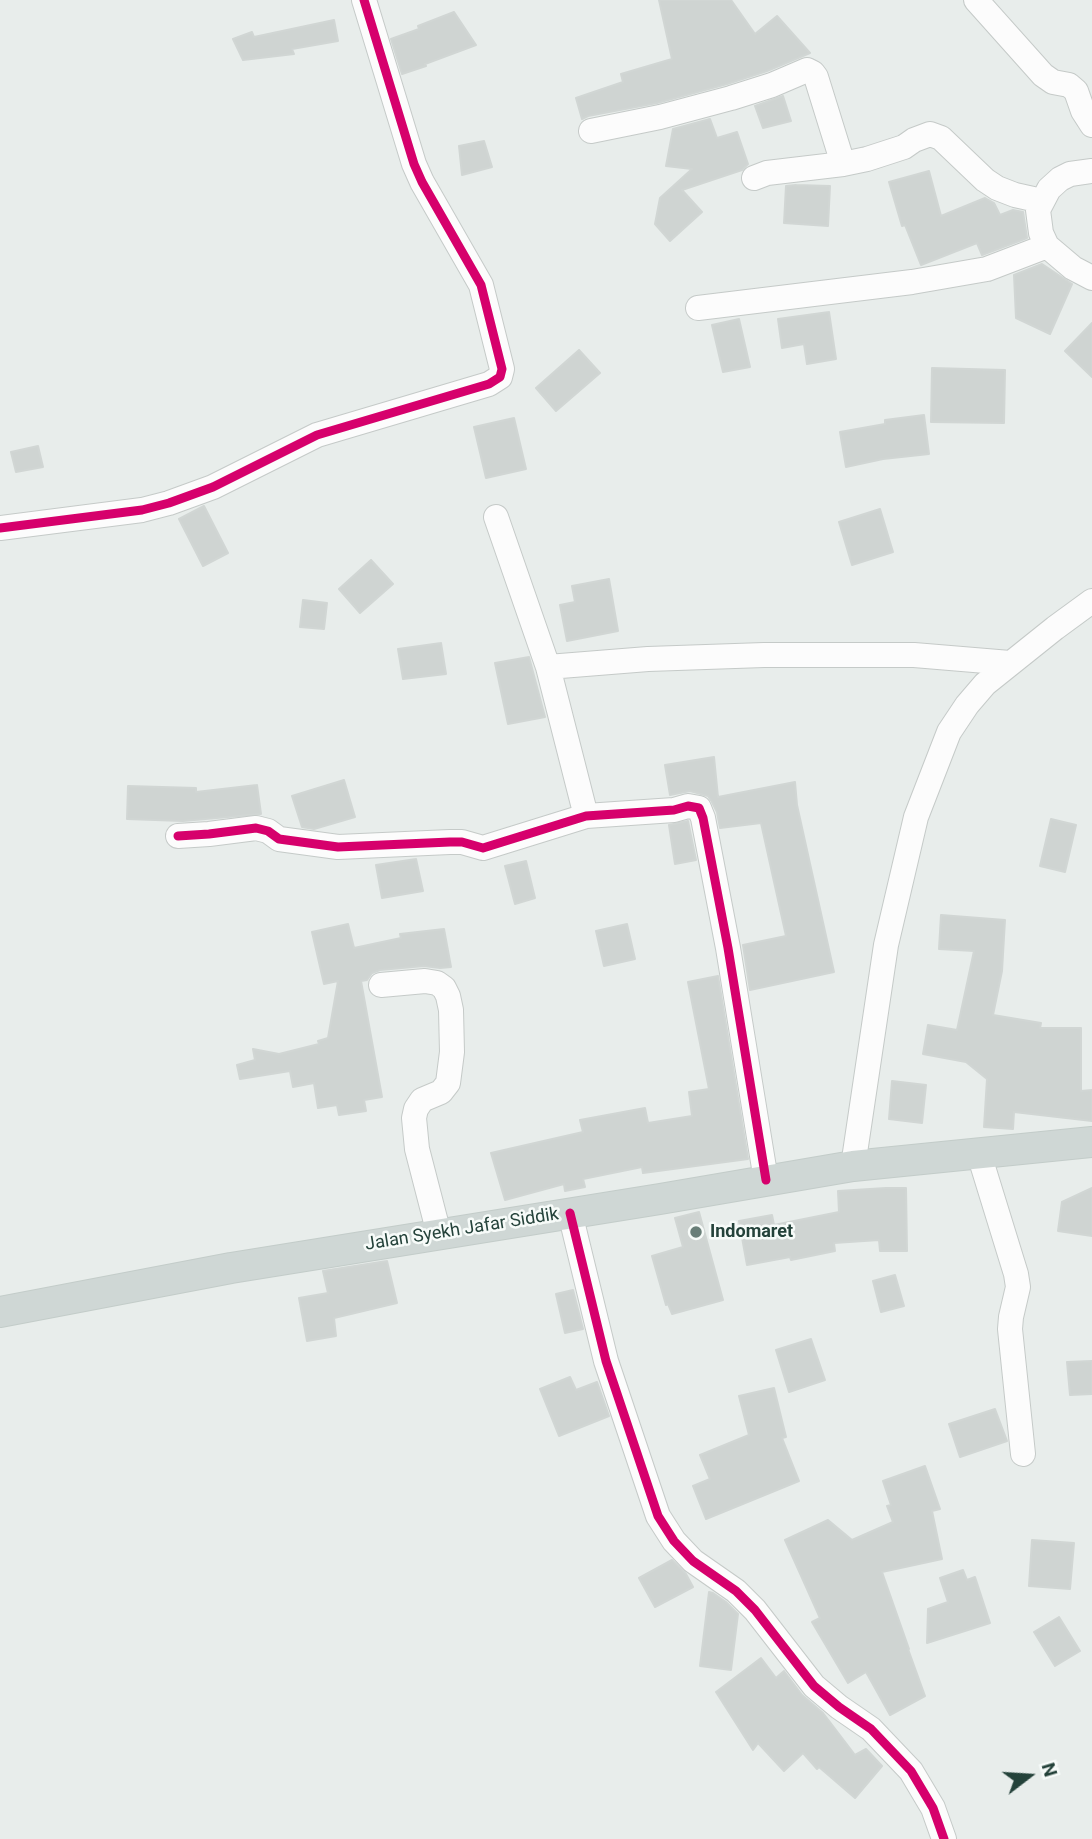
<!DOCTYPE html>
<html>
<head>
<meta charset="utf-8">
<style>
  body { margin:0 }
  #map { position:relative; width:1092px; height:1839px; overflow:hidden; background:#e8edeb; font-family:Roboto,sans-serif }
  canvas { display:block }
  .north { position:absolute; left:994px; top:1741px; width:70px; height:70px; -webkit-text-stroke:5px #f7fbf9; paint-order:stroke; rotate:73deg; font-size:19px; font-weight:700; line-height:28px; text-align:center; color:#24423a }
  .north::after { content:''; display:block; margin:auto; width:24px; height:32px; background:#24423a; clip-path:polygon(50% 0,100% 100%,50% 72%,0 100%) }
</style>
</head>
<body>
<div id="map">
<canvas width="1092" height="1839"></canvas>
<div class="north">N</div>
</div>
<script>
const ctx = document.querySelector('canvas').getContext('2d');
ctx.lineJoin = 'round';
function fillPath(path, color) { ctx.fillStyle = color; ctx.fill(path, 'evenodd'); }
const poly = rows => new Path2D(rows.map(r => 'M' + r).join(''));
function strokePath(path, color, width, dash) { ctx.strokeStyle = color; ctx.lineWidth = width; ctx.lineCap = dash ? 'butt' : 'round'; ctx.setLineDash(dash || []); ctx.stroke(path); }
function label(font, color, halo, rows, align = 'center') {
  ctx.font = font + ' Roboto,sans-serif'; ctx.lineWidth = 5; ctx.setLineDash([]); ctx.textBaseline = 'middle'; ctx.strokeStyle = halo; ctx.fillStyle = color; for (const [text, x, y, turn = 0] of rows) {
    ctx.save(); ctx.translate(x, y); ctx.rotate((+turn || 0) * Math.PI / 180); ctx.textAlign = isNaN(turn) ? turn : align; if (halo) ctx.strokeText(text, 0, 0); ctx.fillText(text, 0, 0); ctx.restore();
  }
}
const building = poly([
  [659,0,731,0,755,34,777,16,810,53,767,71,727,84,657,103,588,116,582,119,576,98,623,82,621,74,672,59,659,0],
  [454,12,476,45,425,64,426,66,402,74,391,39,419,29,418,26,454,12],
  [334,20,338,41,292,49,294,54,243,60,233,39,252,32,254,37,334,20],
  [783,96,791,121,763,128,755,106,783,96],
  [710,119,717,138,737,132,748,164,742,170,682,190,702,212,670,241,655,224,660,198,692,169,666,166,673,129,710,119],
  [484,141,492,167,462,175,459,146,484,141],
  [929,171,941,216,985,198,994,203,1000,215,1013,210,1023,212,1027,238,982,255,977,243,921,265,905,225,902,226,889,182,929,171],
  [796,185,830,186,828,226,784,223,786,186,796,185],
  [1042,264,1072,284,1050,334,1016,318,1014,275,1042,264],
  [829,312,836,359,807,364,804,344,782,348,778,319,829,312],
  [739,319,750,367,723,372,712,325,739,319],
  [1092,323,1092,377,1065,351,1092,323],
  [579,350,600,373,556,411,536,388,579,350],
  [932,368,1005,370,1004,423,931,422,932,368],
  [924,415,929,454,883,459,846,467,840,432,885,424,885,420,924,415],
  [514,418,526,469,486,478,474,427,514,418],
  [38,446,43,467,16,472,11,452,38,446],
  [204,506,228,553,203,566,179,519,204,506],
  [880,509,893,552,852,565,839,522,880,509],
  [371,560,393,584,360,613,339,589,371,560],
  [609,579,618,631,567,641,560,605,575,602,572,586,609,579],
  [303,600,327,603,324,629,300,627,303,600],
  [441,643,446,674,403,679,398,649,441,643],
  [529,657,545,717,508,724,495,663,529,657],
  [714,757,718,797,795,782,797,805,834,972,750,990,743,945,786,936,761,823,720,828,717,812,712,802,708,796,690,791,670,795,665,765,714,757],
  [344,780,355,817,314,829,302,827,292,796,344,780],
  [257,785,261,814,183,821,127,819,128,786,196,788,196,792,257,785],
  [1051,819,1076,825,1065,872,1040,866,1051,819],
  [688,821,696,860,675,864,669,825,688,821],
  [416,859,423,891,382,898,376,865,416,859],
  [526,861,535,898,515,904,505,866,526,861],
  [941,915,1005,920,1002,971,993,1015,1041,1023,1040,1028,1081,1028,1081,1091,1092,1090,1092,1121,1014,1112,1013,1129,984,1127,987,1079,966,1062,923,1054,928,1025,957,1030,974,951,939,949,941,915],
  [348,924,354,948,401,938,400,934,444,929,451,967,440,968,424,966,380,970,372,973,367,980,361,981,382,1097,364,1100,366,1111,339,1115,337,1105,318,1108,314,1083,293,1087,290,1071,240,1079,237,1065,255,1060,253,1049,279,1054,319,1044,318,1041,328,1038,338,981,324,984,312,932,348,924],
  [627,924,635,959,604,966,596,931,627,924],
  [718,976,748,1159,643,1173,642,1167,583,1179,585,1187,565,1191,564,1184,505,1200,491,1153,583,1132,580,1120,645,1108,648,1123,692,1116,689,1092,709,1089,688,982,718,976],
  [892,1081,926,1085,922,1123,889,1119,892,1081],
  [886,1188,906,1188,907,1251,880,1251,879,1240,834,1243,835,1251,791,1260,790,1257,747,1265,739,1221,772,1215,774,1225,839,1212,838,1191,886,1188],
  [1092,1188,1092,1236,1058,1231,1062,1202,1092,1188],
  [699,1212,723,1300,672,1314,668,1304,666,1305,652,1256,683,1247,675,1218,699,1212],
  [387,1261,397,1303,334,1318,336,1336,307,1341,299,1298,328,1293,323,1271,387,1261],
  [895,1275,904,1306,881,1312,873,1281,895,1275],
  [573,1290,583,1329,565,1333,556,1294,573,1290],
  [811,1339,825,1380,789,1392,776,1350,811,1339],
  [1092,1361,1092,1394,1070,1395,1067,1362,1092,1361],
  [570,1377,576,1390,597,1382,609,1416,559,1436,540,1389,570,1377],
  [774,1388,786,1437,782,1438,799,1481,706,1519,693,1486,710,1479,700,1455,749,1435,739,1396,774,1388],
  [995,1409,1007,1441,960,1457,949,1424,995,1409],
  [925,1466,940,1509,932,1511,942,1559,882,1572,909,1649,908,1649,925,1696,890,1715,866,1672,848,1683,812,1622,820,1618,785,1540,828,1520,852,1540,893,1522,887,1506,891,1505,883,1481,925,1466],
  [1032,1540,1074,1543,1070,1589,1029,1586,1032,1540],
  [672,1560,686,1574,693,1587,655,1607,639,1578,672,1560],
  [963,1570,967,1580,975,1577,990,1623,927,1643,928,1609,948,1602,940,1578,963,1570],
  [709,1592,713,1593,726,1602,738,1614,731,1670,700,1666,709,1592],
  [1059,1617,1080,1651,1055,1666,1034,1632,1059,1617],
  [761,1658,776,1678,784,1671,802,1695,823,1713,855,1755,866,1749,882,1766,855,1798,819,1767,817,1769,803,1753,784,1771,758,1743,753,1750,716,1692,761,1658]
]);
const minor = poly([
  [976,0,1043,75,1053,82,1069,85,1076,91,1083,111,1092,125],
  [591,131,660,117,731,98,772,85,807,70,813,73,816,77,843,164],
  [1092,171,1070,174,1060,179,1049,189,1038,210,1041,233,1047,246,1073,268,1092,278],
  [754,178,767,173,843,164,867,159,904,147,914,140,930,134,941,138,985,180,997,188,1015,195,1042,201],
  [698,308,912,282,987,269,1047,246],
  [496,517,548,667,586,816],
  [0,528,142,510,169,503,213,487,317,435,489,384,500,377,502,369,481,285,422,182,414,164,364,0],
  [548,667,648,659,764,655,914,655,1010,663],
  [178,836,209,834,256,828,268,831,279,839,338,847,450,842,462,842,483,848,586,816,674,810,688,806,699,808,703,818,728,948,766,1180],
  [381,985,425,981,437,983,444,988,448,996,451,1010,452,1052,448,1083,441,1092,422,1100,416,1109,414,1118,417,1149,439,1234],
  [979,1154,1016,1274,1018,1287,1011,1317,1010,1329,1023,1454],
  [853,1166,886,945,916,817,949,732,967,705,985,684,1055,628,1092,601],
  [570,1213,606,1361,658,1516,674,1541,693,1561,736,1591,755,1610,814,1686,839,1707,871,1729,911,1771,933,1808,944,1839]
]);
const major = poly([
  [0,1312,231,1268,660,1199,853,1166,1092,1142]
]);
const cycleway = poly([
  [0,528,142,510,169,503,213,487,317,435,489,384,500,377,502,369,481,285,422,182,414,164,364,0],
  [178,836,209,834,256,828,268,831,279,839,338,847,450,842,462,842,483,848,586,816,674,810,688,806,699,808,703,818,728,948,766,1180],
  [570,1213,606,1361,658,1516,674,1541,693,1561,736,1591,755,1610,814,1686,839,1707,871,1729,911,1771,933,1808,944,1839]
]);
const markers = [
  [696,1232,7,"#697e78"]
];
const streetNames = [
  ["Jalan Syekh Jafar Siddik",462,1230,-9]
];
const poiNames = [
  ["Indomaret",710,1232]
];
fillPath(building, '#cfd4d2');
strokePath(building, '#d1d6d4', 2);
strokePath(minor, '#c5cac8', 26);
strokePath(major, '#c3ccc9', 32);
strokePath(minor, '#fcfcfc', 24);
strokePath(major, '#cfd7d5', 30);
strokePath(cycleway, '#d6006c', 9);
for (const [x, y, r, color] of markers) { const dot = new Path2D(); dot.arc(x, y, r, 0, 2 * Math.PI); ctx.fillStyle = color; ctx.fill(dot); strokePath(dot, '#f7fbf9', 2.5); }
label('18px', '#24423a', '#f7fbf9', streetNames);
label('bold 18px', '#24423a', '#f7fbf9', poiNames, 'left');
</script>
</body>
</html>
